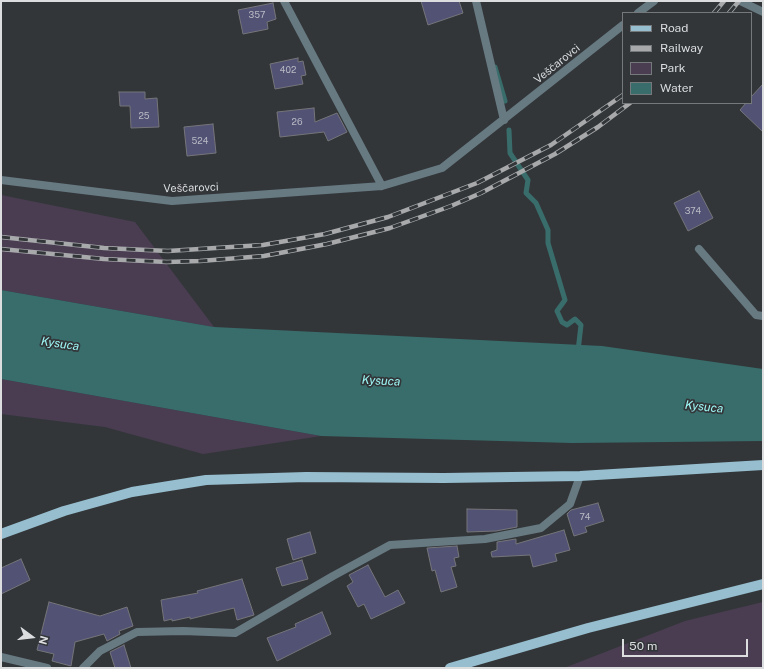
<!DOCTYPE html>
<html>
<head>
<meta charset="utf-8">
<style>
  body { margin:0 }
  #map { position:relative; width:764px; height:669px; overflow:hidden; background:#333639; font-family:"Public Sans",sans-serif }
  canvas { display:block }
  .frame { position:absolute; inset:0; border:2px solid #dbdddf; pointer-events:none }
  .legend { position:absolute; left:622px; top:12px; width:130px; height:92px; box-sizing:border-box; background:#333639; border:1px solid #76797b; margin:0; padding:5px 7px; list-style:none; font-size:12px; color:#dbdddf }
  .legend li { display:flex; align-items:center; gap:8px; height:20px }
  .legend b { width:20px; border:1px solid #76797b }
  .north { position:absolute; left:12px; top:617px; width:40px; height:40px; -webkit-text-stroke:3px #333639; paint-order:stroke; rotate:105deg; font-size:11px; font-weight:700; line-height:16px; text-align:center; color:#dbdddf }
  .north::after { content:''; display:block; margin:auto; width:14px; height:18px; background:#dbdddf; clip-path:polygon(50% 0,100% 100%,50% 72%,0 100%) }
  .scale { position:absolute; left:622px; top:639px; width:126px; height:18px; box-sizing:border-box; border:2px solid #dbdddf; border-top:0; padding-left:5px; font-size:12px; line-height:14px; white-space:nowrap; color:#dbdddf; -webkit-text-stroke:3px #333639; paint-order:stroke }
</style>
</head>
<body>
<div id="map">
<canvas width="764" height="669"></canvas>
<div class="frame"></div>
<ul class="legend">
<li><b style="height:5px;background:#96bece"></b>Road</li>
<li><b style="height:5px;background:#a7a9ab"></b>Railway</li>
<li><b style="height:11px;background:#4a3d52"></b>Park</li>
<li><b style="height:11px;background:#396d6c"></b>Water</li>
</ul>
<div class="north">N</div>
<div class="scale">50 m</div>
</div>
<script>
const ctx = document.querySelector('canvas').getContext('2d');
ctx.lineJoin = 'round';
function fillPath(path, color) { ctx.fillStyle = color; ctx.fill(path, 'evenodd'); }
const poly = rows => new Path2D(rows.map(r => 'M' + r).join(''));
function strokePath(path, color, width, dash) { ctx.strokeStyle = color; ctx.lineWidth = width; ctx.lineCap = dash ? 'butt' : 'round'; ctx.setLineDash(dash || []); ctx.stroke(path); }
function label(font, color, halo, rows, align = 'center') {
  ctx.font = font + ' "Public Sans",sans-serif'; ctx.lineWidth = 3.5; ctx.setLineDash([]); ctx.textBaseline = 'middle'; ctx.strokeStyle = halo; ctx.fillStyle = color; for (const [text, x, y, turn = 0] of rows) {
    ctx.save(); ctx.translate(x, y); ctx.rotate((+turn || 0) * Math.PI / 180); ctx.textAlign = isNaN(turn) ? turn : align; if (halo) ctx.strokeText(text, 0, 0); ctx.fillText(text, 0, 0); ctx.restore();
  }
}
const green = poly([
  [1,195,135,222,214,327,1,290],
  [1,379,321,436,203,454,105,427,1,414],
  [763,602,763,668,564,668,685,621]
]);
const water = poly([
  [1,290,214,327,602,346,763,369,763,441,572,443,321,436,1,379]
]);
const stream = poly([
  [495,67,505,101],
  [509,130,510,153,528,180,526,193,536,203,548,230,548,243,565,300,557,311,562,322,567,325,575,319,581,325,578,351]
]);
const building = poly([
  [421,1,459,1,463,13,428,25,421,1],
  [273,3,276,19,267,22,268,29,243,34,238,10,273,3],
  [298,58,298,62,303,61,306,75,301,76,303,84,275,89,270,64,298,58],
  [763,84,763,132,740,110,746,103,751,103,751,97,763,84],
  [119,92,145,92,145,99,157,98,159,127,131,128,130,106,120,106,119,92],
  [314,108,315,122,337,113,347,132,328,141,324,132,280,137,277,112,314,108],
  [213,124,216,153,187,156,184,127,213,124],
  [699,191,713,218,688,231,674,203,699,191],
  [598,503,604,521,585,527,587,532,574,536,567,514,571,510,598,503],
  [467,509,517,510,517,527,496,531,467,532,467,509],
  [564,530,570,550,555,554,557,561,533,567,530,555,492,557,491,552,497,550,497,542,516,539,516,544,564,530],
  [310,532,316,553,293,560,287,539,310,532],
  [457,546,459,557,454,558,456,566,451,567,457,587,441,592,435,570,432,571,427,548,457,546],
  [21,559,30,580,1,594,1,568,21,559],
  [302,560,308,579,282,586,276,568,302,560],
  [368,565,385,597,398,590,405,603,371,619,364,604,358,607,347,586,353,582,349,575,368,565],
  [242,579,254,615,237,620,234,608,190,619,190,617,172,621,172,619,164,621,161,600,198,593,197,591,242,579],
  [49,602,100,616,127,607,133,626,119,631,120,634,107,641,104,634,75,642,71,666,52,661,54,654,37,650,49,602],
  [322,612,331,634,277,661,267,638,296,627,295,624,322,612],
  [124,645,131,668,115,668,110,652,124,645]
]);
const minor = poly([
  [284,1,382,186],
  [476,1,504,120],
  [740,1,763,12],
  [638,13,654,1],
  [1,180,172,201,382,186,442,168,623,25],
  [699,249,756,315,763,316],
  [1,657,47,668],
  [83,668,100,651,137,632,183,631,235,633,333,576,390,545,485,539,541,528,570,504,580,476]
]);
const primary = poly([
  [1,534,64,511,132,492,206,480,306,477,444,478,580,476,763,465],
  [450,668,588,628,763,584]
]);
const rail = poly([
  [714,13,724,1],
  [729,13,739,1],
  [1,237,104,248,168,251,263,245,325,234,388,217,477,183,551,145,623,95],
  [1,249,104,259,167,262,200,261,264,256,327,244,390,228,451,206,481,193,555,154,598,127,630,103]
]);
const numberNames = [
  ["357",257,15],
  ["402",288,70],
  ["25",144,116],
  ["26",297,122],
  ["524",200,141],
  ["374",693,211],
  ["74",585,517]
];
const streetNames = [
  ["Veščarovci",557,64,-39],
  ["Veščarovci",191,188,-2]
];
const waterNames = [
  ["Kysuca",60,344,8],
  ["Kysuca",381,381,3],
  ["Kysuca",704,407,6]
];
fillPath(green, '#4a3d52');
fillPath(water, '#396d6c');
strokePath(stream, '#396d6c', 5);
fillPath(building, '#525275');
strokePath(building, '#75757a', 1);
strokePath(minor, '#677a82', 8);
strokePath(primary, '#96bece', 10);
strokePath(rail, '#a7a9ab', 4.5);
strokePath(rail, '#333639', 3, [9]);
label('9px', '#b9bac4', null, numberNames);
label('11px', '#dbdddf', '#333639', streetNames);
label('italic 12px', '#9df7f5', '#333639', waterNames);
</script>
</body>
</html>
